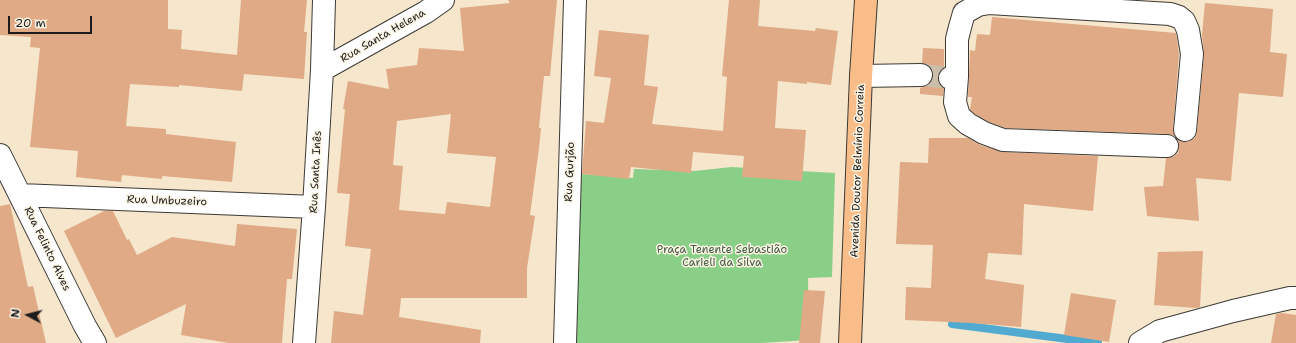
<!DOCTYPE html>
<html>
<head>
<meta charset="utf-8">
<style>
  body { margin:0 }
  #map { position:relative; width:1296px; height:343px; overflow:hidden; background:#f5e6cc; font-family:"Shantell Sans",sans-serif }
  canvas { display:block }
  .north { position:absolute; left:8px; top:295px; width:40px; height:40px; -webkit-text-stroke:3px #fcf5e5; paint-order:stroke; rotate:277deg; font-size:11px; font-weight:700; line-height:16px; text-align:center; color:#1c1c1c }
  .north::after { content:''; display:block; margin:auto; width:14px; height:18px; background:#1c1c1c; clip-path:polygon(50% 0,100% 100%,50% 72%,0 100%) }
  .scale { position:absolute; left:8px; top:16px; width:84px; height:18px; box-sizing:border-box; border:2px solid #1c1c1c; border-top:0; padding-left:5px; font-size:12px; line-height:14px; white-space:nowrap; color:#1c1c1c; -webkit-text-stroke:3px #fcf5e5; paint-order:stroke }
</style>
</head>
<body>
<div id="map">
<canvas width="1296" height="343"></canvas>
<div class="north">N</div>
<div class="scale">20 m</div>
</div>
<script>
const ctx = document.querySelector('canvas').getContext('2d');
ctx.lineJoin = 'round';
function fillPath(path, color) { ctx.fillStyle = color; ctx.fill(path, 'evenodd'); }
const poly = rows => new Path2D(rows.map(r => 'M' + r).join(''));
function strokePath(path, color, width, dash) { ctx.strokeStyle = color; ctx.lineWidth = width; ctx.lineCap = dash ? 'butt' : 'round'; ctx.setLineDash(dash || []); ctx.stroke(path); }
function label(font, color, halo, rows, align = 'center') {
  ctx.font = font + ' "Shantell Sans",sans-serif'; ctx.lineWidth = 3; ctx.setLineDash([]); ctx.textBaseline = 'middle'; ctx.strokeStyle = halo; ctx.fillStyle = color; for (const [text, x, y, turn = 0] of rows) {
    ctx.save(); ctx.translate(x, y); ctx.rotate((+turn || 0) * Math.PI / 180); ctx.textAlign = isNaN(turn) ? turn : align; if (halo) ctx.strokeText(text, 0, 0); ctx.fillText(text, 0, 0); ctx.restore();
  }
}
const green = poly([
  [732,167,835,173,832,277,808,278,809,340,761,343,574,343,580,174,633,178,634,169,694,171]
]);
const stream = poly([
  [952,324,1098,343]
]);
const building = poly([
  [0,0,168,0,168,29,182,30,181,49,237,55,241,0,307,0,304,32,307,32,304,79,244,74,242,91,179,85,179,87,130,84,126,126,166,129,166,134,236,142,232,182,162,176,162,179,122,175,121,182,76,177,78,151,30,147,40,48,30,47,31,37,0,35],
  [508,0,557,0,550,76,544,76,539,128,541,128,539,148,530,215,535,216,527,268,527,298,401,298,399,317,481,330,480,343,331,343,334,311,363,315,371,249,345,246,350,194,337,193,345,109,343,109,348,81,389,89,386,69,417,65,419,48,464,51,460,8,510,3],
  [451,114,447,153,496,157,490,207,447,202,445,214,399,210,403,166,393,165,397,121],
  [729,0,760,0,758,26,815,31,816,28,838,31,831,85,807,82,807,84,778,81,775,128,806,130,802,181,742,177,744,156,693,152,691,173,631,167,629,179,582,174,586,121,604,123,611,78,594,76,599,30,649,35,644,85,658,87,652,124,723,131,727,77,722,76],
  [1205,3,1273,9,1270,52,1287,54,1283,97,1239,93,1231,181,1196,178,1199,221,1147,216,1144,187,1163,186,1166,158,1173,157,1178,153,1179,146,1178,140,1183,142,1190,141,1195,138,1197,132,1204,55,1202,35],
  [992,17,1176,33,1179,54,1173,129,1175,136,1167,134,1005,128,989,122,975,114,970,110,972,97,968,97,970,50,975,51,977,34,990,35],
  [923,48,944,49,944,67,939,73,938,79,940,85,944,88,943,96,920,94,920,88,928,85,932,81,933,75,931,68,927,64,922,63],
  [929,138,968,138,980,145,1003,152,1098,156,1093,211,1024,204,1022,255,988,253,985,279,1024,285,1021,327,972,323,905,320,906,287,931,288,933,245,896,244,900,162,928,163],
  [10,204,28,287,33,286,46,343,0,343,0,206],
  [104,211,113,211,127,240,129,239,137,255,172,237,235,246,237,224,297,229,292,279,287,279,282,343,229,343,181,335,186,304,116,338,64,231],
  [1203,251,1200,307,1196,308,1154,305,1158,252],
  [804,290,825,291,820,343,799,343],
  [1071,293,1116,300,1109,342,1064,335],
  [1282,313,1296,315,1296,343,1271,343,1276,314]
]);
const minorTunnel = poly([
  [921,75,950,78]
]);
const minor = poly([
  [322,70,426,12,443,0],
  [861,76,921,75],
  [957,77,957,39,960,27,964,13,978,5,989,3,1170,14,1179,17,1184,21,1188,30,1192,54,1185,130],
  [950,78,957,77,955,102,959,116,968,124,984,133,1003,140,1162,146,1167,146],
  [0,155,85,326,95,343],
  [20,195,314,207],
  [304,343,314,207,322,70,324,0],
  [565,343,575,0],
  [1140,343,1160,331,1233,311,1290,298,1296,298]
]);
const major = poly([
  [850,343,861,76,866,0]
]);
const streetNames = [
  ["Rua Santa Helena",383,36,-30],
  ["Avenida Doutor Belmínio Correia",858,171,-88],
  ["Rua Santa Inês",316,172,-87],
  ["Rua Gurjão",570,172,-88],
  ["Rua Umbuzeiro",167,201,2],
  ["Rua Felinto Alves",47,249,64]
];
const parkNames = [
  ["Praça Tenente Sebastião",722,250],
  ["Carieli da Silva",722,263]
];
fillPath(green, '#8acf88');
strokePath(stream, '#53aad0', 8);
fillPath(building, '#dfaa85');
strokePath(minorTunnel, '#cabea9', 22, [22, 11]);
strokePath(minor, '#3d3a36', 24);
strokePath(major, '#3d3a36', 24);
strokePath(minor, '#fff', 22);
strokePath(major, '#f8bd88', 22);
label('11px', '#1c1c1c', '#fcf5e5', streetNames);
label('11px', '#425b42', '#fcf5e5', parkNames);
</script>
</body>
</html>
